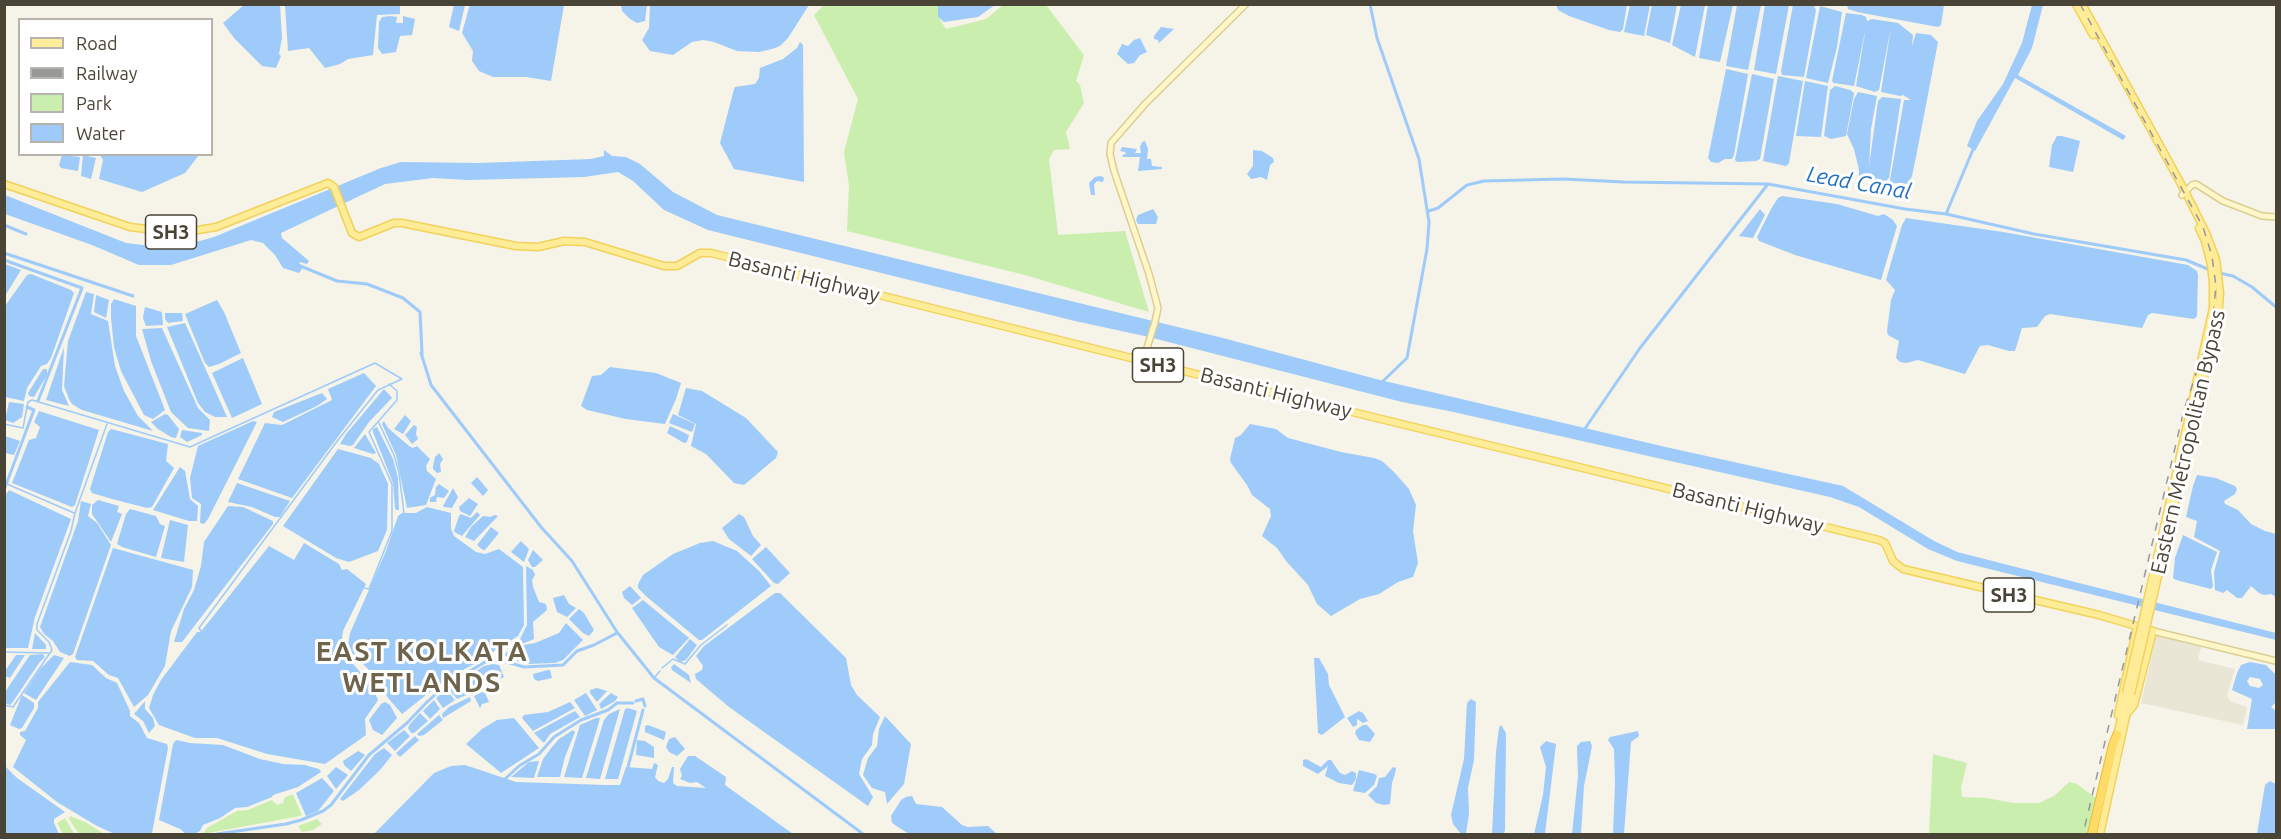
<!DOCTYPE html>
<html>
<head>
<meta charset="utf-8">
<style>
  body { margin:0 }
  #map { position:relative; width:2281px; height:839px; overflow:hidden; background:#f6f3e8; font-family:Ubuntu,sans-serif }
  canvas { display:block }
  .frame { position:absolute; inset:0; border:6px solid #4a4436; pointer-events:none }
  .legend { position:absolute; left:18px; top:18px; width:195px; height:138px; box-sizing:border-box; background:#fff; border:2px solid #b7b4af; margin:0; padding:8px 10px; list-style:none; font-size:18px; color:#4a4436 }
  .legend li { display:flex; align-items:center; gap:12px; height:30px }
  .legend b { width:30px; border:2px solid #b7b4af }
</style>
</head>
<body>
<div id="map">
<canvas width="2281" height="839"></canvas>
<div class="frame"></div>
<ul class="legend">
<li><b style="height:8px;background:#ffec98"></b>Road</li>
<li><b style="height:8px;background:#989898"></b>Railway</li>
<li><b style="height:16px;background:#caeead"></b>Park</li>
<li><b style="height:16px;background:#9ecbf9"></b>Water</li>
</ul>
</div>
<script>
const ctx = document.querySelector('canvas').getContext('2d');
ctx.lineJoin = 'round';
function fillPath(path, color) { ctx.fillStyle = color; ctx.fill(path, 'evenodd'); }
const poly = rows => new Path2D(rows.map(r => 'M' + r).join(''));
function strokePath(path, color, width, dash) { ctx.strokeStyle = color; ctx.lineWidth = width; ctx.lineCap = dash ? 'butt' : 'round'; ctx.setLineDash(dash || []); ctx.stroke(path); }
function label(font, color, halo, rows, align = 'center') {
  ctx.font = font + ' Ubuntu,sans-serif'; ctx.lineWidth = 6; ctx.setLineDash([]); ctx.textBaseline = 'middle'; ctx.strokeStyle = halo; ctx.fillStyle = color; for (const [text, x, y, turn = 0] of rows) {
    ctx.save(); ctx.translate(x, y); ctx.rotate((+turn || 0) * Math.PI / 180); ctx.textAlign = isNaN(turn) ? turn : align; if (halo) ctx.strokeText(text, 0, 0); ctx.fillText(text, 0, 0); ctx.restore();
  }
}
const residential = poly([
  [2156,635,2201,647,2198,660,2235,669,2227,695,2230,701,2247,707,2243,725,2141,703]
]);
const green = poly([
  [824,5,938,5,938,17,946,29,986,19,1003,5,1046,5,1084,55,1076,81,1080,85,1084,103,1066,132,1070,149,1054,150,1049,159,1058,235,1125,231,1149,312,1025,275,847,231,849,186,844,152,858,99,814,15],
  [1933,754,1967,763,1961,788,1962,797,1986,798,2013,803,2039,803,2054,796,2069,782,2077,784,2096,798,2087,834,1929,834],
  [291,795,293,795,302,815,300,816,203,834,207,828,237,811,248,810,272,800,277,805,283,803,285,797],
  [70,816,85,822,104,834,79,834,69,819],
  [65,818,72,830,74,834,63,834,57,823],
  [317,819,322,824,313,830,302,832,298,826]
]);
const water = poly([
  [470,4,564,5,551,81,526,77,493,77,479,71,472,61,473,51,462,33],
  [1809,4,1814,6,1816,10,1804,77,1782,75,1781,71,1793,5],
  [1847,4,1944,4,1944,5,1941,25,1938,27,1857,12,1848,9],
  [244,5,280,5,282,38,279,54,281,56,276,68,262,66,234,38,223,23],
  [285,5,400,5,400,14,377,15,373,55,348,59,340,64,325,68,309,48,288,51],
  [454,5,465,5,459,31,449,27],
  [621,5,647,5,645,21,637,23,630,19,622,11],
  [650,5,650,4,809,5,788,38,780,46,772,49,759,52,737,51,714,42,703,40,692,42,673,55,650,51,642,40,649,28],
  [938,5,938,4,995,5,978,17,944,22,938,17],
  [1556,5,1556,4,1627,5,1623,29,1620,32,1609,30,1569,16,1558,10],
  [1630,5,1650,5,1644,36,1624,32],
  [1652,5,1677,5,1670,43,1646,35],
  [1681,5,1705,5,1695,57,1672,45],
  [1708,5,1733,5,1720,62,1699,58],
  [1737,5,1761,5,1748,70,1726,66],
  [1765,5,1789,5,1776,74,1754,70],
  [2032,5,2043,5,2032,48,2018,75,2126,136,2123,140,2015,78,1975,151,1967,146,1977,121,2003,84,2022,43],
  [1820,6,1842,12,1837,47,1828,83,1806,78],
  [1846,13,1862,15,1866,17,1867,21,1872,19,1898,23,1913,35,1912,46,1916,33,1931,35,1938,42,1916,157,1912,176,1908,184,1891,183,1890,180,1904,100,1911,100,1903,95,1900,96,1881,92,1891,27,1879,90,1875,92,1856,86,1866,27,1854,86,1834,83,1832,81],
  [403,16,415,19,412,35,400,36,396,52,382,54,378,48,379,22,382,17,390,16,397,17,396,23,403,23],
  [1161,27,1174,29,1159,43,1158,40,1154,39,1154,36],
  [1140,38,1147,52,1140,55,1134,63,1128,64,1117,54,1122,44,1128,46,1134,40],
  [800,42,803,45,804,182,734,169,720,143,734,89,735,87,755,84,759,78,760,68,783,59,797,48],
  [1726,69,1748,74,1734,155,1732,159,1725,159,1718,163,1711,162,1708,158],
  [1752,74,1774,79,1760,159,1756,161,1737,162,1735,160],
  [1778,76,1803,81,1789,163,1786,166,1763,161],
  [1805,81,1828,86,1821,137,1796,136],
  [1835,86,1850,90,1854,93,1846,136,1831,139,1824,136,1830,90],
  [1858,92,1877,96,1871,129,1869,166,1878,101,1882,97,1901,99,1889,178,1884,183,1871,181,1867,178,1859,178,1859,170,1854,149,1847,134,1854,99],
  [2057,136,2062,136,2080,141,2073,172,2049,167,2052,145],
  [1145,141,1148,149,1147,159,1151,159,1152,166,1162,167,1162,169,1138,171,1140,157,1123,157,1122,155,1126,154,1125,152,1120,151,1122,147,1137,149,1135,153,1141,153,1140,147,1142,142],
  [604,150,612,156,626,157,640,164,673,192,717,215,1223,338,1376,379,1670,448,1843,486,1949,550,2276,633,2276,640,1957,561,1928,549,1859,507,1830,497,1449,411,1402,402,1149,337,1075,321,708,230,664,210,633,181,618,172,584,177,468,180,433,178,385,184,281,233,282,238,309,261,307,264,300,262,299,264,302,269,299,273,283,268,275,255,263,243,251,240,171,265,139,265,92,245,5,214,5,195,126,243,160,247,189,244,214,237,381,168,401,162,479,163,591,159,604,156],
  [1253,150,1262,151,1273,158,1274,162,1270,165,1267,180,1261,177,1251,179,1247,174,1253,166],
  [62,155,80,157,78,171,61,168,59,165],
  [83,155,96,158,91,179,81,176],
  [100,155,199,155,185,173,142,192,99,179,103,160],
  [1101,176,1104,178,1103,182,1097,181,1094,184,1095,195,1091,195,1089,183,1095,177],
  [1782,196,1837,204,1878,216,1884,214,1893,220,1897,226,1881,280,1795,255,1759,241,1757,237,1771,209,1778,198],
  [1153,209,1158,217,1156,224,1138,224,1136,220,1138,215],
  [1760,209,1765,215,1753,238,1739,236],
  [1906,218,2003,232,2188,265,2197,271,2198,275,2197,316,2194,319,2152,313,2148,315,2142,328,2050,314,2045,316,2037,327,2022,328,2015,351,2009,351,1988,345,1980,346,1965,374,1918,360,1906,363,1900,362,1896,358,1899,341,1888,335,1887,331,1891,300,1895,290,1886,280,1902,225],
  [5,264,21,270,5,296,4,264],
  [31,274,71,290,74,293,51,358,47,364,41,366,27,388,24,401,5,397,5,306,27,275],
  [86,292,94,294,91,314,108,321,115,366,124,391,138,416,153,431,82,410,72,404,69,399,64,386,68,341],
  [96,295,109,300,106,318,94,312],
  [114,299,136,306,136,336,165,410,153,419,144,415,121,371,114,347,111,318,111,304],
  [217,300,224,312,241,353,219,364,209,367,205,363,185,314],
  [145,307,162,312,163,325,146,326,143,318],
  [165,313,182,313,183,321,168,323,165,319],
  [185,323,219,399,227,417,215,417,205,412,198,403,167,327],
  [162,328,198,408,210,420,209,431,188,428,171,412,151,361,142,329],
  [64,347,62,390,69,406,46,400],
  [243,358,262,404,232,418,212,373],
  [610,367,656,373,681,383,676,399,665,424,626,419,587,410,581,406,592,376,601,375],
  [43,369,47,369,47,375,34,397,29,396,28,393],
  [364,373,376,386,292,498,238,479,265,423,282,425,332,400,328,389],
  [686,388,702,391,746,418,778,452,776,458,744,485,734,483,706,454,691,446,696,424,678,415],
  [384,389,392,398,390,400,369,422,353,445,350,446,340,444,346,434],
  [322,393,327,399,317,406,283,422,272,417,274,412],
  [9,402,24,404,22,417,13,423,5,420],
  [39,411,99,430,75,505,72,507,12,483,29,440,36,438,40,427,34,422],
  [165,414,168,415,179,429,176,438,171,437,158,429,151,422],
  [673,414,695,424,692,432,669,423],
  [405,415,411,421,403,434,394,429],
  [253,421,257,422,208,519,204,524,200,523,201,504,192,498,190,478,198,446],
  [384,421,388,428,409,446,413,448,417,446,430,459,426,466,427,471,436,479,426,505,407,508,396,455,382,424],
  [1250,424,1276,429,1288,438,1341,452,1374,458,1382,461,1394,472,1409,489,1416,505,1413,531,1418,563,1413,577,1398,582,1379,594,1360,599,1331,616,1317,604,1308,585,1286,561,1277,548,1262,536,1271,516,1270,509,1252,495,1247,485,1231,463,1230,459,1235,438,1241,435],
  [414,425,417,427,416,434,418,439,412,444,405,435],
  [670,426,689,435,687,442,684,443,667,433],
  [377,427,393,459,398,478,399,510,396,510,395,508,393,483,373,432,373,429],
  [111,429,168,444,166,461,174,468,152,507,147,508,112,499,92,493,90,489,108,432],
  [182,430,202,433,202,435,187,442,180,437],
  [365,434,376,453,373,454,354,448],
  [5,436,20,441,14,455,5,453],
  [338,449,371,458,379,464,388,484,387,530,378,551,349,562,336,558,283,526],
  [439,453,443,459,440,464,441,472,437,473,433,469,433,466,435,457],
  [180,467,185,471,190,499,198,506,197,521,189,521,153,510],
  [2197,475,2216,478,2235,486,2237,489,2235,494,2224,501,2225,504,2238,510,2251,524,2265,531,2276,534,2276,597,2271,594,2264,595,2259,593,2251,586,2242,598,2237,598,2227,590,2223,593,2215,590,2214,572,2220,551,2194,537,2197,521,2186,517,2193,486],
  [477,477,488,490,483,496,471,483],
  [237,483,290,501,280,517,275,517,252,507,228,502],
  [439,484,449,491,444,498,437,497,436,502,430,502,430,498,435,495,436,487],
  [453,488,458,497,452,508,444,507,443,506],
  [9,490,71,519,35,617,28,648,5,648,4,497],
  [469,498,478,504,470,516,460,511,459,507],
  [98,500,119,506,117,512,122,514,111,542,92,514,92,505],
  [81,501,91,504,88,516,97,523,111,545,73,654,70,656,60,652,53,641,44,634,40,627,78,521],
  [228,506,243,507,273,521,273,524,182,642,174,642,184,609,194,590,201,566,204,542],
  [427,507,451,513,451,529,454,536,476,552,485,554,499,549,523,567,524,625,518,636,491,653,490,656,449,677,402,714,388,698,373,674,350,651,348,645,350,633,386,551,398,516,402,513,416,513],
  [130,509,156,516,160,524,165,526,156,557,122,547,117,544,126,514],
  [477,512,480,515,462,536,456,533,454,531,459,516,461,514,471,518],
  [739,514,744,517,753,536,761,545,751,556,729,539,722,528],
  [495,515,498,516,474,541,465,537,471,527,483,516,490,517],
  [170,520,188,525,184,562,161,558],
  [491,527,499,533,485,550,483,550,477,545],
  [2183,535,2217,552,2211,570,2213,586,2211,589,2176,580,2173,578,2175,558],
  [521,541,529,549,524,562,511,552],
  [713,541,737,551,759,571,771,586,702,640,699,640,647,597,638,588,638,584,643,575,673,554,700,543],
  [304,543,339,564,342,570,347,569,366,584,343,631,342,639,343,652,371,685,378,700,365,719,366,735,325,764,267,754,217,738,195,738,159,725,149,708,153,695,161,680,197,632,200,632,203,629,269,546,294,560],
  [766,547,790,573,778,584,774,583,752,559],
  [113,548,193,570,192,587,171,631,165,666,148,695,134,707,118,678,109,675,93,661,77,660,75,657],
  [533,550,543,560,535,567,532,567,528,560],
  [526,566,533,570,535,575,532,580,533,587,539,602,546,604,547,610,533,622,534,639,522,644,519,641,527,625],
  [630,586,641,598,632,605,624,598,622,592],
  [775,593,780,593,846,658,851,685,857,695,880,717,873,734,872,745,862,759,859,774,873,797,868,806,729,707,696,679,695,674,702,670,703,666,696,656,704,646],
  [564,595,569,604,576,608,567,617,557,612,553,598],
  [643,600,689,638,673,655,659,647,632,608],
  [579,609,584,613,594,630,589,636,583,633,569,619],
  [566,623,583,640,563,660,555,663,527,664,502,655,518,646,535,643,559,633],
  [35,633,46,645,46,649,32,649],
  [690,639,697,645,686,660,680,662,675,657],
  [16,655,25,655,10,678,5,676,5,671],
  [30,655,43,654,45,657,39,663,12,703,10,705,5,703,5,692],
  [54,655,64,658,36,700,24,693,40,669],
  [1314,658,1319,658,1328,674,1329,685,1345,717,1322,735,1318,733],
  [70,662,92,665,106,678,117,683,130,711,130,716,139,723,147,738,167,744,168,748,152,833,149,834,115,834,97,826,57,802,13,767,26,740,20,735,20,732,25,731,38,708,38,702],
  [2250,662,2266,665,2276,675,2276,702,2271,707,2276,711,2276,729,2247,729,2252,699,2232,690,2237,673,2241,665],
  [2250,677,2260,679,2263,685,2259,688,2250,686,2247,681],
  [493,664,499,665,504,677,489,684,480,681,476,671,484,666],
  [674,664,689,675,691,683,672,670,671,667],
  [548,670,550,670,552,678,538,681,534,679,533,674],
  [473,672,479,686,472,692,461,681],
  [458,682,469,694,457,699,448,688],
  [597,688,607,691,597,702,590,693,590,690],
  [446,690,455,700,443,708,436,698],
  [482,692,485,693,489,702,482,704,480,708,474,696],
  [586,693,597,710,585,716,574,700],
  [611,693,618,697,615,701,601,709,599,704],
  [22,695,34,703,34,708,22,728,19,729,10,725],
  [470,697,471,701,443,718,442,714,449,707],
  [1471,699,1476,702,1474,760,1468,788,1469,814,1466,833,1461,834,1453,824,1451,815,1464,759,1467,703],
  [434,700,440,709,430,719,423,711],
  [145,701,145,709,153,718,155,726,149,733,143,721,134,714],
  [385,702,390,705,397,718,382,735,373,730,369,720,381,704],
  [570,702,575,708,533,731,522,718,524,715,548,712],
  [628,708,637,711,618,779,605,779,625,709],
  [620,709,600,779,586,778,604,720,609,714],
  [575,711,580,717,550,734,544,743,534,733],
  [1359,711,1363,713,1368,721,1363,723,1357,719,1357,725,1353,727,1347,718],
  [420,713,428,721,414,733,411,733,408,728,410,724],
  [439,715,443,720,424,735,419,736,417,734],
  [885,716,911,744,904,784,887,804,885,792,872,788,863,775,868,758,877,746,879,729],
  [514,718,539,748,501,773,466,744,482,729,497,720],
  [596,718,600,718,599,722,582,778,564,777,580,725],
  [648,725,666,732,664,740,645,732,645,726],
  [1363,725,1367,725,1375,734,1370,742,1359,740,1355,733,1356,730],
  [1501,725,1506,733,1505,830,1504,834,1492,834,1496,752,1499,728],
  [404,730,410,736,395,751,387,743],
  [573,730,575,732,565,757,560,777,537,777,543,759,552,747,559,739],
  [1638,731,1639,736,1631,742,1624,834,1613,834,1615,784,1614,749,1608,740,1610,737],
  [415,736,419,740,400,757,396,753],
  [675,737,685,749,677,756,669,752,666,747,669,739],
  [176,740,190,743,223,745,260,759,283,764,305,765,319,769,321,772,298,787,273,795,272,797,247,807,235,808,220,818,203,825,200,831,194,834,186,834,180,829,159,820,173,744],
  [637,740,645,741,654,747,654,758,636,755],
  [1546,741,1556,744,1545,834,1534,834,1543,795,1546,767,1540,747],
  [1590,741,1592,746,1584,786,1581,834,1572,834,1578,776,1577,746,1581,742],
  [384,748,392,755,380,770,359,790,343,801,340,799,375,754],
  [358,751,365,755,351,771,344,765,343,761],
  [688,756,695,756,726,777,725,785,793,834,374,834,434,773,451,766,465,765,516,782,606,785,620,785,626,767,652,769,654,763,658,765,655,777,658,781,664,783,668,779,672,767,674,767,673,783,677,786,706,788,697,782,690,783,680,779,682,776,680,769],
  [1306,759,1321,767,1328,760,1331,760,1340,773,1345,775,1352,771,1356,773,1356,779,1352,785,1339,783,1325,776,1328,766,1318,774,1303,766,1303,760],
  [539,761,534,778,511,777,529,762],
  [5,766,17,778,65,812,54,819,54,823,59,834,5,834],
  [336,767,348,775,336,789,327,776],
  [1393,767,1396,768,1395,774,1392,783,1390,804,1384,805,1376,803,1368,795,1377,786,1379,778,1385,777],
  [1359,770,1375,774,1377,776,1374,785,1365,793,1353,791],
  [322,778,334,791,318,811,306,816,296,793],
  [2270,781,2276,784,2276,834,2257,834,2265,785],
  [912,796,916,804,942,807,962,825,968,827,988,826,997,834,909,834,892,823,891,816,901,800,906,797]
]);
const stream = poly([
  [379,423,394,455,399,473,404,513],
  [4,424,23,428,28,402,32,400,190,447,375,363,402,379],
  [7,484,74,513],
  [364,588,369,589,392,531,392,484,369,432,397,400,397,391,389,384],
  [201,631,199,628,338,440,378,390,402,379],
  [4,652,48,653],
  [662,668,673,659,685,664,701,645,727,625],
  [654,678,660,671],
  [4,705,13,707,52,650,49,642,37,630,37,624,71,531,75,513,107,424]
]);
const canal = poly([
  [1370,4,1377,38,1419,159,1429,222,1427,249,1407,358,1381,383],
  [1429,211,1438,208,1467,185,1484,181,1563,179,1624,182,1768,184,1905,209,1946,214,2034,234,2186,260,2210,270],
  [1946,214,1974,147],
  [4,225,26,234],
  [4,253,133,296],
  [4,260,82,288,38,401],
  [298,265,337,281,367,284,403,298,420,312,422,354],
  [2219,273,2233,276,2252,287,2276,307],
  [421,353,431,385,541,527,572,561,617,632,654,678,863,834],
  [1584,430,1640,348,1768,184],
  [4,490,34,410,27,407],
  [1935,543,1956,553],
  [636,701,643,699,645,706],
  [628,767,643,710],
  [506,778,519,766,539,754,554,737,581,720,608,710,617,703,633,703],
  [217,834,286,824,301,820,323,811,331,805,369,755,407,723,427,702,445,686,485,662,500,660,524,667,563,665,577,651,594,645,617,633]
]);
const secondary = poly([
  [2182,195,2192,185,2196,184,2223,201,2262,216,2276,217],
  [1143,361,1155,322,1158,308,1149,274,1114,171,1110,154,1111,143,1145,104,1246,4],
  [2153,631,2276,661]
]);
const primary = poly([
  [2076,4,2093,35],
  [2082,4,2186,193,2206,233,2216,259,2220,293,2218,316,2172,515],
  [4,184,130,227,180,233,216,227,328,183,334,187,352,233,359,237,394,223,402,223,516,246,538,247,564,241,585,242,664,266,677,266,700,253,711,253,1167,367,1879,540,1885,543,1893,561,1903,569,2099,615,2153,631,2134,705,2127,714],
  [2167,514,2213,308,2213,283,2211,265,2205,241,2199,228],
  [2118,715,2137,627],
  [2117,737,2126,693],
  [2100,834,2131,694]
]);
const highway = poly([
  [2092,834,2113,745,2117,735]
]);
const rail = poly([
  [2080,4,2203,227,2212,256,2216,286,2212,326,2184,410,2083,834]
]);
const primaryBridge = poly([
  [2126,693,2167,514],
  [2131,694,2172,515]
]);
const shields = [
  [171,232,51],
  [1158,365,51],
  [2009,595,51]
];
const shieldNames = [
  ["SH3",171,232],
  ["SH3",1158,365],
  ["SH3",2009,595]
];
const streetNames = [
  ["Basanti Highway",804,277,14],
  ["Basanti Highway",1276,393,14],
  ["Eastern Metropolitan Bypass",2188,442,-77],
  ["Basanti Highway",1748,508,14]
];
const waterNames = [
  ["Lead Canal",1859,183,10]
];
const districtNames = [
  ["EAST KOLKATA",422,652],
  ["WETLANDS",422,683]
];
fillPath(residential, '#eae6d6');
fillPath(green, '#caeead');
fillPath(water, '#9ecbf9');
strokePath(stream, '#9ecbf9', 1.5);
strokePath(canal, '#9ecbf9', 3);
strokePath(secondary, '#dacf93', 8);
strokePath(primary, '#f1d25b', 9);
strokePath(highway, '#efb929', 10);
strokePath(secondary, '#fff7c9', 5);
strokePath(primary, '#ffec98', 6);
strokePath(highway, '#ffdc6a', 8);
strokePath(rail, '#989898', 1.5, [8, 8]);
strokePath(primaryBridge, '#f1d25b', 9, []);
strokePath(primaryBridge, '#ffec98', 6);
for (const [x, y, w] of shields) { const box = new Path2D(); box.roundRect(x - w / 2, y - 17, w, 34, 4.5); ctx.fillStyle = '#fff'; ctx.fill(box); strokePath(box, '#4a4436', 1.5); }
label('bold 20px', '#4a4436', null, shieldNames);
label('21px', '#4a4436', '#fff', streetNames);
label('italic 22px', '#2270c3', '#fff', waterNames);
ctx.letterSpacing = '1.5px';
label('bold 27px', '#6e644c', '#fff', districtNames);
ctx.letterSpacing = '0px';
</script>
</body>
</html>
